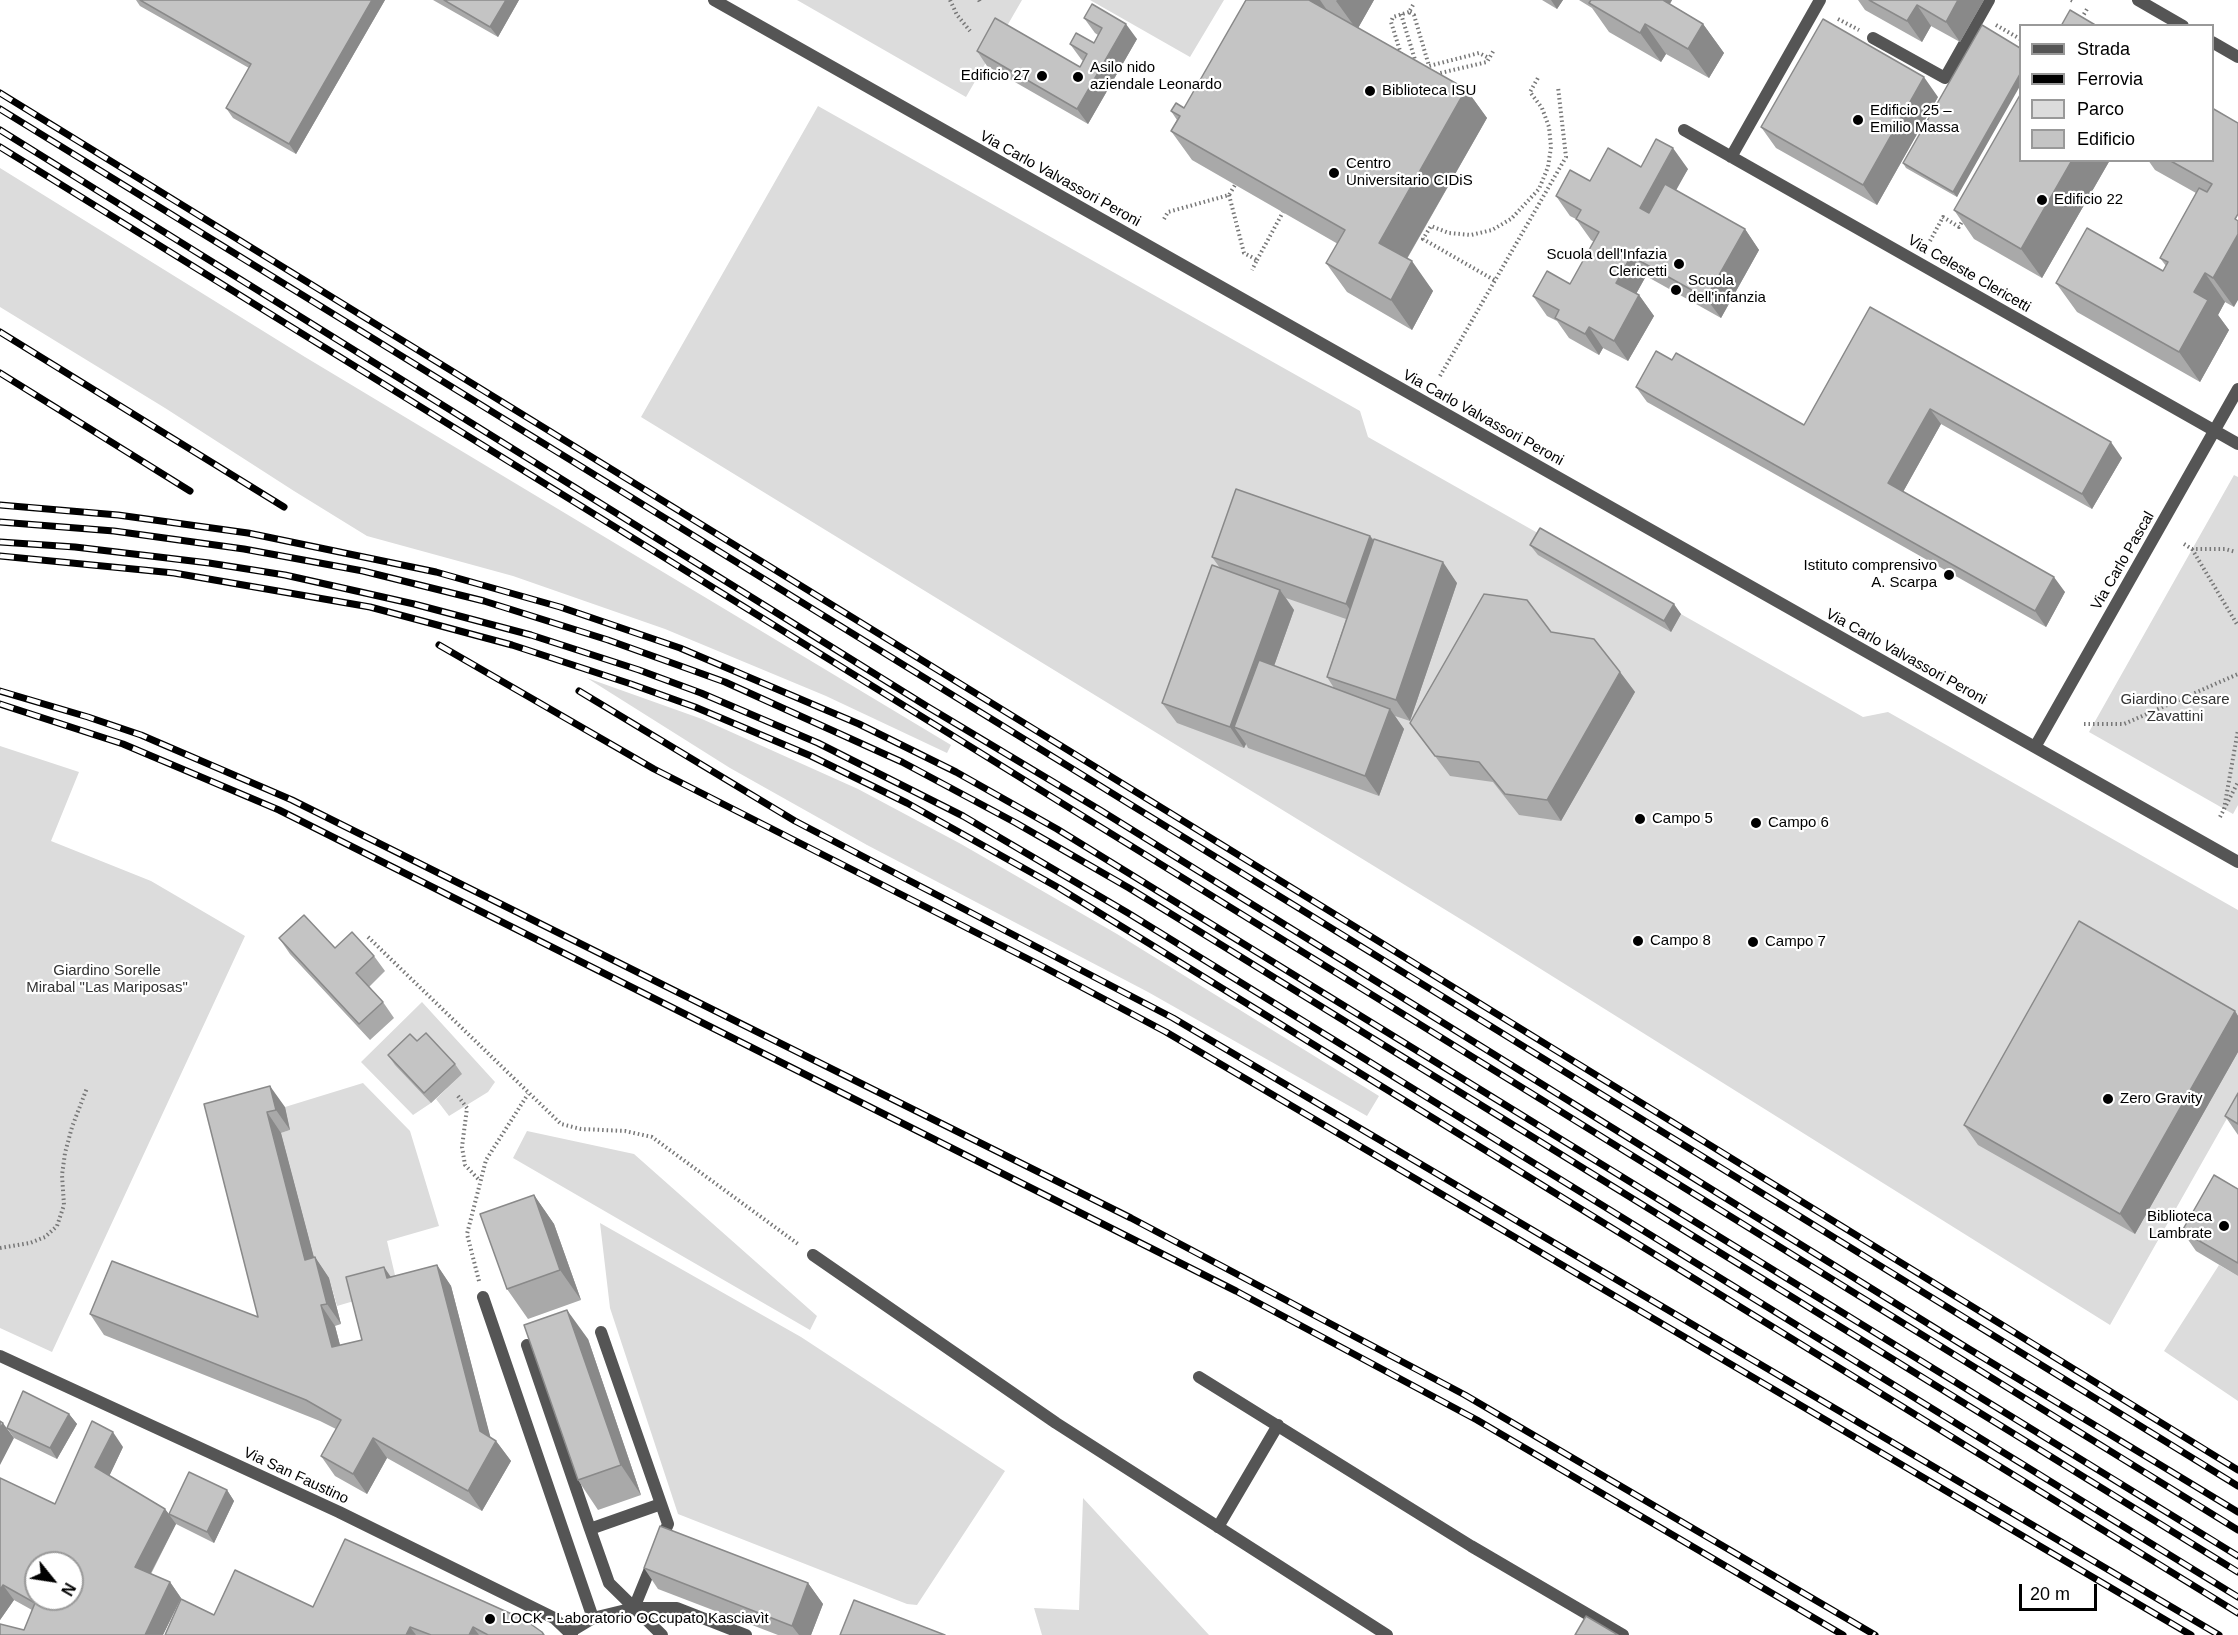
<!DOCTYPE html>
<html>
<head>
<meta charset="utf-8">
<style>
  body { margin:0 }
  #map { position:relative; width:2238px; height:1635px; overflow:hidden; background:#fff; font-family:Helvetica,sans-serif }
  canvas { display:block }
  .legend { position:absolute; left:2019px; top:24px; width:195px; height:138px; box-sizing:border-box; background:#fff; border:2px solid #999; margin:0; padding:8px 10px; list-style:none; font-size:18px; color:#000 }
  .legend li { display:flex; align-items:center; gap:12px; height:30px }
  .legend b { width:30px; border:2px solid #999 }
  .north { position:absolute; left:24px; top:1551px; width:60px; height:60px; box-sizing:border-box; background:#fff; border:2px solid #999; border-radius:50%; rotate:120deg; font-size:16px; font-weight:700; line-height:24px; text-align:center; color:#000 }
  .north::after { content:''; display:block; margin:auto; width:21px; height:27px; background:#000; clip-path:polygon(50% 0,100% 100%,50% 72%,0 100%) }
  .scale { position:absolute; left:2019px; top:1584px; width:78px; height:27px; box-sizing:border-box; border:3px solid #000; border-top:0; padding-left:8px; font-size:18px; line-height:21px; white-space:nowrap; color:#000; -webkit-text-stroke:4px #fff; paint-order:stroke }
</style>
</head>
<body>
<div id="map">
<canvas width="2238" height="1635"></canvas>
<ul class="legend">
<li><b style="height:8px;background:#555"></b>Strada</li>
<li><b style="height:8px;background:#000"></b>Ferrovia</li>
<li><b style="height:16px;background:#dcdcdc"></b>Parco</li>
<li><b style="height:16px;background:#c4c4c4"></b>Edificio</li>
</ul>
<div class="north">N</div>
<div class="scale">20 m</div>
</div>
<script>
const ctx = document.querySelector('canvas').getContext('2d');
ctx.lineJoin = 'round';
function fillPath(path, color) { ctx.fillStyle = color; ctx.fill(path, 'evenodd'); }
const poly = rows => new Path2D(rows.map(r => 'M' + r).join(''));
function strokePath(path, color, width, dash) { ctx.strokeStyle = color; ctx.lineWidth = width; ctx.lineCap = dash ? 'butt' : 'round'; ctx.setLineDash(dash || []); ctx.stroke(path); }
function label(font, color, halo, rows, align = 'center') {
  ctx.font = font + ' Helvetica,sans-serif'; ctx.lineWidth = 4.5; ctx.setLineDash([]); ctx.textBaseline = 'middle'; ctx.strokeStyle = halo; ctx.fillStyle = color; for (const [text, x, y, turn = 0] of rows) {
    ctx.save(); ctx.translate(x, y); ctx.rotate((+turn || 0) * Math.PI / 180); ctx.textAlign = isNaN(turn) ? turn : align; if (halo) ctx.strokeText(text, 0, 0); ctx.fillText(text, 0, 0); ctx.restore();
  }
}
const green = poly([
  [797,0,1022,0,966,97],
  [1090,0,1224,0,1190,57],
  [818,106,1360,411,1368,437,1863,717,1888,712,2238,910,2238,1099,2110,1325,1480,931,641,417],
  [0,168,305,357,951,745,947,753,826,696,665,629,513,576,367,536,294,491,165,408,0,307],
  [2234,475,2238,477,2238,805,2233,814,2089,732],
  [587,678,702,719,858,789,961,844,1117,934,1379,1096,1367,1116,1148,992,867,845,730,768],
  [0,746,79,772,51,841,151,881,245,936,52,1352,0,1328],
  [422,1002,495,1082,488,1092,449,1116,436,1099,462,1074,431,1103,413,1115,361,1062],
  [363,1083,410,1131,439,1226,387,1241,398,1288,337,1306,329,1278,320,1280,281,1133,290,1130,285,1107],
  [527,1131,634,1154,817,1316,810,1330,513,1158],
  [600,1223,801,1337,1005,1471,917,1605,907,1604,678,1514,610,1308],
  [2219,1265,2238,1276,2238,1401,2164,1351],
  [1083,1498,1209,1635,1042,1635,1034,1608,1079,1610]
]);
const path = poly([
  [950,0,957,15,970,31],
  [979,0,981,4],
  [2071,0,2075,2],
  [1413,5,1409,12,1414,15,1429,66,1479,53,1489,58],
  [1401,14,1416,63],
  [1838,19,1859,30],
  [1996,25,2020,39],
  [2077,26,2087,9],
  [1401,54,1391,22,1393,17,1409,12],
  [1436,74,1487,62,1494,50],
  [1229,195,1244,253,1257,260,1252,270],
  [1164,219,1168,212,1229,195,1235,185],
  [1930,241,1943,217,1959,227,1964,218],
  [1257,260,1283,212],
  [1494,280,1423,239,1431,226,1449,233,1471,235,1492,230,1511,219,1539,189,1548,167,1551,147,1549,127,1542,108,1530,92,1539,76],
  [1440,376,1566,157,1558,87],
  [2184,544,2192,549,2225,549,2236,552],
  [2192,549,2238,626],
  [2084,724,2124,724,2238,674],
  [2224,809,2238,730],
  [2220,817,2238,782],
  [368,937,561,1124,581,1129,625,1131,652,1137,798,1244],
  [458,1096,467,1108,462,1147,465,1165,480,1181],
  [0,1248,30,1243,45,1237,57,1226,64,1205,62,1175,65,1153,72,1127,87,1088],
  [479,1281,467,1234,486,1160,528,1094]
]);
const service = poly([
  [1873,38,1945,78,1989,0],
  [813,1255,1056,1423,1387,1635],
  [483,1297,593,1618],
  [601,1332,668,1524,660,1543],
  [527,1345,590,1529],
  [1199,1377,1471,1546,1623,1635],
  [661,1504,590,1529,609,1583,662,1635],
  [1218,1527,1278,1425],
  [634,1608,654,1559],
  [570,1632,593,1618,634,1608,677,1608,746,1635]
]);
const minor = poly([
  [714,0,2238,862],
  [2138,0,2183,26],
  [2212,42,2238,57],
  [1684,130,2238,444],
  [1731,157,1820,0],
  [2035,747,2238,389],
  [0,1356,339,1512,554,1618,572,1635]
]);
const rail = poly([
  [0,93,2238,1470],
  [0,109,2238,1486],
  [0,130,928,707,1100,810,1969,1349,2238,1512],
  [0,147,2238,1530],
  [0,332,284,507],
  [0,373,190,491],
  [0,505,118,515,248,533,436,572,560,607,680,648,859,724,956,772,1057,829,2238,1556],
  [0,522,114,531,244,549,363,571,484,601,608,640,725,682,902,762,1016,823,1129,888,2238,1572],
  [0,542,75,547,209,563,285,575,414,604,531,635,639,670,701,693,818,743,963,816,1128,913,2238,1597],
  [0,556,174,573,370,607,512,645,631,684,695,707,811,756,907,803,1059,888,2238,1613],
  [439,645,654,769,1038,964,1166,1032,2191,1635],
  [0,691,88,717,141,735,292,800,1131,1218,1465,1395,1875,1635],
  [579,691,795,821,1173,1018,2219,1635],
  [0,704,123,744,279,810,1236,1291,1477,1420,1843,1635]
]);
const wall = poly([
  [136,0,385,0,296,154,233,118,226,108,249,68,140,6],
  [433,0,519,0,498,37],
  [1246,0,1374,0,1358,28,1466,89,1487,118,1407,259,1433,291,1412,330,1347,292,1326,263,1338,244,1192,160,1171,131,1177,120,1171,111,1184,108],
  [1542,0,1563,0,1557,9],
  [1579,0,1672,0,1670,4,1703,24,1724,53,1709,78,1666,54,1661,62,1609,32,1592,8],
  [1858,0,1984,0,1960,42,1931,26,1922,42,1865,10],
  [1084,18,1137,39,1088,124,987,66,977,51,1080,67,1083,61,1081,59,1070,44,1094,43,1098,35,1095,33],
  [2020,48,1957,197,1906,168,1903,163],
  [1938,97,1877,205,1776,148,1761,127],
  [2020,160,2110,160,2042,278,1974,239,1954,210],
  [2148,160,2212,160,2234,307,2225,302,2218,315,2229,330,2200,382,2077,312,2056,283,2163,271,2166,266,2160,258,2196,193,2155,170],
  [1641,167,1688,169,1675,190,1745,229,1759,250,1721,318,1646,276,1636,294,1639,295,1654,316,1628,361,1603,348,1599,355,1569,338,1557,321,1547,316,1533,296,1570,284,1594,242,1591,240,1576,219,1570,216,1556,196,1590,181],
  [1870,307,2122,458,2092,509,1941,424,1903,492,2065,592,2046,627,1647,402,1636,387,1804,425],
  [1370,536,1374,540,1457,583,1410,721,1395,716,1404,729,1379,796,1248,748,1246,744,1244,748,1177,723,1162,703,1220,568,1212,557],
  [1286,598,1346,619,1327,677,1334,688,1274,666,1294,610],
  [1530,545,1681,614,1671,632,1538,555],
  [1551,632,1620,672,1635,692,1561,821,1519,815,1493,782,1450,776,1410,723],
  [279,938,374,956,385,971,369,987,383,1002,394,1018,370,1040,290,954],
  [2235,1011,2238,1016,2238,1052,2135,1234,1978,1145,1964,1125],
  [417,1041,455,1064,462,1074,431,1103,395,1065,388,1055],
  [2238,1093,2238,1135,2225,1116],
  [204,1104,285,1107,290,1130,281,1133,314,1258,315,1257,329,1278,341,1324,335,1326,340,1345,362,1340,384,1267,391,1277,437,1265,451,1286,490,1437,496,1441,511,1461,482,1511,387,1458,367,1494,335,1476,321,1456,336,1429,320,1421,104,1335,90,1314,258,1317],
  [2238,1189,2238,1276,2196,1251,2182,1231],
  [534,1195,554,1224,581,1300,528,1319,507,1289],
  [588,1339,641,1495,598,1510,578,1480],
  [69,1414,77,1424,57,1459,14,1438,7,1428],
  [123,1447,109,1476,165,1509,169,1514,227,1490,234,1501,214,1543,176,1524,151,1574,170,1582,181,1598,163,1635,0,1635,24,1630,32,1610,14,1600,0,1620,0,1478,55,1504],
  [644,1568,808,1583,823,1604,811,1635,778,1635,658,1589],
  [313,1607,544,1635,165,1635,214,1615]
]);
const shadedWall = poly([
  [372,0,385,0,296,154,289,144],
  [506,0,519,0,498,37,490,27],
  [1306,0,1320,0,1331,16],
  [1337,0,1374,0,1357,30,1336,1],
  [1551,0,1563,0,1557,9],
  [1650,0,1672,0,1662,17],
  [1958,0,1984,0,1960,42,1946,22],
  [1917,5,1931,26,1922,42,1907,21],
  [1126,24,1137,39,1088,124,1077,109],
  [1645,24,1666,54,1661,62,1640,33],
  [1703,24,1724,53,1709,78,1688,49],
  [2020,74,2020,86,1957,197,1953,192],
  [1924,77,1938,97,1877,205,1863,185],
  [1466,89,1487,118,1399,272,1379,243],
  [1673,148,1688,169,1655,228,1640,208],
  [2072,160,2110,160,2042,278,2021,249],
  [1745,229,1759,250,1721,318,1706,298],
  [2238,234,2238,300,2234,307,2213,278],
  [1631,256,1646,276,1631,303,1616,283],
  [1412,261,1433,291,1412,330,1391,300],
  [2205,273,2225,302,2218,315,2229,330,2200,382,2179,352,2194,292],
  [1639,295,1654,316,1628,361,1614,341],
  [1589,327,1603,348,1599,355,1585,334],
  [1930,409,1941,424,1899,499,1888,483],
  [2111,442,2122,458,2092,509,2082,494],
  [1370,536,1385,556,1360,624,1346,604],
  [1443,562,1457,583,1410,721,1396,700],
  [2054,577,2065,592,2046,627,2035,611],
  [1280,590,1294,610,1250,733,1234,727,1246,744,1244,748,1230,727],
  [1674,604,1681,614,1671,632,1664,621],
  [1620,672,1635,692,1561,821,1547,800],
  [1390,709,1404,729,1379,796,1365,776],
  [2235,1011,2238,1016,2238,1052,2135,1234,2120,1214],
  [270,1086,285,1107,290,1130,276,1110],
  [267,1112,281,1133,320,1280,305,1260],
  [534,1195,554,1224,581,1300,560,1270],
  [315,1257,329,1278,341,1324,327,1304],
  [437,1265,451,1286,493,1447,496,1441,511,1461,482,1511,468,1491,480,1431],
  [384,1267,398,1288,387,1278],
  [321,1305,335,1326,346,1368,332,1347],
  [567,1310,588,1339,641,1495,621,1465],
  [69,1414,77,1424,57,1459,50,1448],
  [3,1423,14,1438,0,1465,0,1429],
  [113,1432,123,1447,106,1483,95,1467],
  [373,1438,387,1458,367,1494,353,1474],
  [227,1490,234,1501,214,1543,207,1532],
  [165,1509,176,1524,146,1582,135,1567],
  [170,1582,181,1598,163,1635,145,1635],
  [808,1583,823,1604,811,1635,799,1635,792,1626],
  [3,1585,14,1600,0,1620,0,1590],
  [410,1627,416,1635,406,1635],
  [473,1627,479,1635,469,1635]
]);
const building = poly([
  [140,0,372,0,289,144,226,108,251,64,140,0],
  [444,0,506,0,490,27,444,0],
  [1246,0,1309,0,1466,89,1379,243,1412,261,1391,300,1326,263,1345,230,1171,131,1180,116,1171,111,1176,103,1184,108,1246,0],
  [1591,0,1663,0,1703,24,1688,49,1645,24,1640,33,1589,3,1591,0],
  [1869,0,1958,0,1946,22,1917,5,1907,21,1869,0],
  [1092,4,1126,24,1077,109,977,51,995,18,1080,67,1087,54,1070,44,1076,33,1094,43,1102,28,1084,18,1092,4],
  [2070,10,2097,26,2061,26,2070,10],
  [1823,19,1924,77,1863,185,1761,127,1823,19],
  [1982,25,2020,48,2020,74,1953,192,1903,163,1982,25],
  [2020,95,2020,160,2072,160,2021,249,1954,210,2020,95],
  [2212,108,2238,123,2238,214,2235,219,2238,221,2238,234,2213,278,2205,273,2194,292,2208,300,2179,352,2056,283,2087,228,2163,271,2168,262,2160,258,2199,188,2207,192,2212,184,2169,160,2212,160,2212,108],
  [1656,139,1673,148,1640,208,1649,213,1665,184,1745,229,1706,298,1631,256,1616,283,1639,295,1614,341,1589,327,1585,334,1555,318,1559,310,1533,296,1547,271,1570,284,1599,232,1576,219,1581,210,1556,196,1570,170,1590,181,1608,148,1641,167,1656,139],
  [1870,307,2111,442,2082,494,1930,409,1888,483,2054,577,2035,611,1636,387,1656,351,1672,360,1676,353,1804,425,1870,307],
  [1236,489,1370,536,1346,604,1212,557,1236,489],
  [1540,528,1674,604,1664,621,1530,545,1540,528],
  [1374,539,1443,562,1396,700,1327,677,1374,539],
  [1212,565,1280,590,1230,727,1162,703,1212,565],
  [1484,594,1527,600,1551,632,1594,639,1620,672,1547,800,1505,794,1479,762,1435,756,1410,723,1484,594],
  [1259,660,1390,709,1365,776,1234,727,1259,660],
  [304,915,335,948,352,932,374,956,356,973,383,1002,359,1024,279,938,304,915],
  [2079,921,2235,1011,2120,1214,1964,1125,2079,921],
  [426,1033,455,1064,424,1093,388,1055,410,1034,417,1041,426,1033],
  [270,1086,276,1110,267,1112,305,1260,315,1257,327,1304,321,1305,332,1347,362,1340,346,1277,384,1267,387,1278,437,1265,480,1431,496,1441,468,1491,373,1438,353,1474,321,1456,341,1420,306,1400,90,1314,112,1261,258,1317,204,1104,270,1086],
  [2238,1093,2238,1124,2225,1116,2238,1093],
  [2214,1175,2238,1189,2238,1263,2182,1231,2214,1175],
  [534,1195,560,1270,507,1289,480,1214,534,1195],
  [567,1310,621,1465,578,1480,524,1325,567,1310],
  [23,1391,69,1414,50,1448,7,1428,23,1391],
  [0,1421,3,1423,0,1429,0,1421],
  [92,1421,113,1432,95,1467,165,1509,135,1567,170,1582,145,1635,0,1635,0,1624,24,1630,35,1603,3,1585,0,1590,0,1478,55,1504,92,1421],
  [36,1563,72,1563,72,1599,36,1599,36,1563],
  [189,1472,227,1490,207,1532,169,1514,189,1472],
  [660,1526,808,1583,792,1626,644,1568,660,1526],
  [345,1539,525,1620,542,1632,544,1635,488,1635,473,1627,469,1635,431,1635,410,1627,406,1635,165,1635,181,1599,214,1615,235,1570,313,1607,345,1539],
  [854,1600,945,1635,840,1635,854,1600],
  [1586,1616,1618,1635,1575,1635,1586,1616]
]);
const markers = [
  [1042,76,6,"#000"],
  [1078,77,6,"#000"],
  [1370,91,6,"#000"],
  [1858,120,6,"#000"],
  [1334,173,6,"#000"],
  [2042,200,6,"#000"],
  [1679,264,6,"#000"],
  [1676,290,6,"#000"],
  [1949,575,6,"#000"],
  [1640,819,6,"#000"],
  [1756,823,6,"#000"],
  [1638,941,6,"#000"],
  [1753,942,6,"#000"],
  [2108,1099,6,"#000"],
  [2224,1226,6,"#000"],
  [490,1619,6,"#000"]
];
const poiNames = [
  ["Asilo nido",1090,68],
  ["aziendale Leonardo",1090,85],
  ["Edificio 27",1030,76,"right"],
  ["Biblioteca ISU",1382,91],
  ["Edificio 25 –",1870,111],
  ["Emilio Massa",1870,128],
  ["Centro",1346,164],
  ["Universitario CIDiS",1346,181],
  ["Edificio 22",2054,200],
  ["Scuola dell'Infazia",1667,255,"right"],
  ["Clericetti",1667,272,"right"],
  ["Scuola",1688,281],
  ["dell'infanzia",1688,298],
  ["Istituto comprensivo",1937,566,"right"],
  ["A. Scarpa",1937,583,"right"],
  ["Campo 5",1652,819],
  ["Campo 6",1768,823],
  ["Campo 8",1650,941],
  ["Campo 7",1765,942],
  ["Zero Gravity",2120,1099],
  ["Biblioteca",2212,1217,"right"],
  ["Lambrate",2212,1234,"right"],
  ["LOCK - Laboratorio OCcupato Kasciavìt",502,1619]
];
const streetNames = [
  ["Via Carlo Valvassori Peroni",1060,179,29],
  ["Via Celeste Clericetti",1969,274,30],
  ["Via Carlo Valvassori Peroni",1483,418,29],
  ["Via Carlo Pascal",2123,561,-60],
  ["Via Carlo Valvassori Peroni",1906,657,29],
  ["Via San Faustino",296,1476,25]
];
const parkNames = [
  ["Giardino Cesare",2175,700],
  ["Zavattini",2175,717],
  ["Giardino Sorelle",107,971],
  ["Mirabal \"Las Mariposas\"",107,988]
];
fillPath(green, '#dcdcdc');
strokePath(path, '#777', 4, [1.5, 3]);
strokePath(service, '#555', 12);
strokePath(minor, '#555', 12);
strokePath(rail, '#000', 7);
strokePath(rail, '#fff', 4.5, [14]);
fillPath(wall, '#a9a9a9');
fillPath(shadedWall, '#898989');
fillPath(building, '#c4c4c4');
strokePath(building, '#898989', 1.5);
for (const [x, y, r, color] of markers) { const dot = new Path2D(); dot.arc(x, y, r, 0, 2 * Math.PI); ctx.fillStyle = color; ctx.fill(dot); strokePath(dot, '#fff', 2); }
label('15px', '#000', '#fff', poiNames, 'left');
label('15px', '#000', '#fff', streetNames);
label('15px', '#333', '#fff', parkNames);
</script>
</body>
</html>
